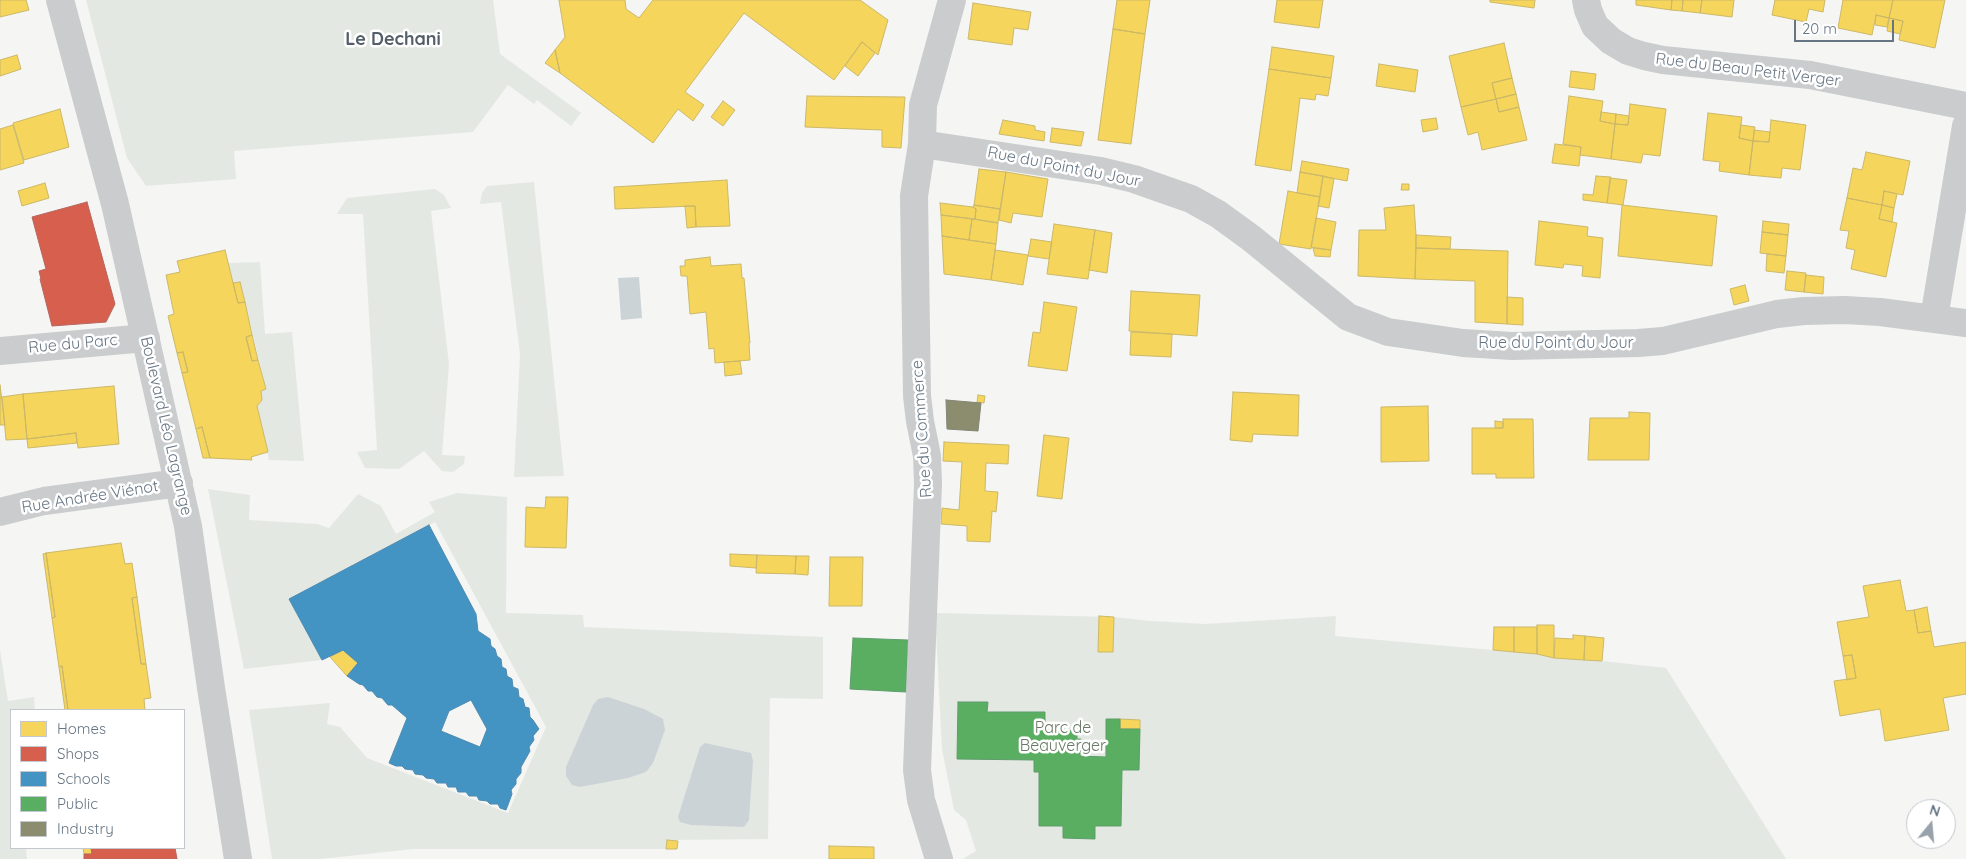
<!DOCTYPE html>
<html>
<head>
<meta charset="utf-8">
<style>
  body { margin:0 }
  #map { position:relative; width:1966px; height:859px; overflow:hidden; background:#f5f5f4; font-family:Quicksand,sans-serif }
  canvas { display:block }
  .legend { position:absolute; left:10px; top:709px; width:175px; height:140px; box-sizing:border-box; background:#fff; border:1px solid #c2c8cd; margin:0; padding:6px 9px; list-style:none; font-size:15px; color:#667583 }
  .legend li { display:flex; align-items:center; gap:10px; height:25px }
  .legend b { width:25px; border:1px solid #c2c8cd }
  .north { position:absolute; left:1906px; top:799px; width:50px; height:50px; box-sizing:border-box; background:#fff; border:1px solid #c2c8cd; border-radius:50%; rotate:17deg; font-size:14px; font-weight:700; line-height:20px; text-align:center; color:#667583 }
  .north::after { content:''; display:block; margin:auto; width:18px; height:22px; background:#98a2ab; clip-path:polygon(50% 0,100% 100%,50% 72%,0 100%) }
  .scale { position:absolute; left:1794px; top:20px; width:100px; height:22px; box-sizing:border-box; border:2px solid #667583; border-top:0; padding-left:6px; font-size:15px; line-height:18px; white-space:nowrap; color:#667583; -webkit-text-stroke:4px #fff; paint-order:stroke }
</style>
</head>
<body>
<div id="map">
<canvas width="1966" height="859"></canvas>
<ul class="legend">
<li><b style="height:14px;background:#f6d55c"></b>Homes</li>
<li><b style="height:14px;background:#d6604d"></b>Shops</li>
<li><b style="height:14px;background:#4393c3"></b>Schools</li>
<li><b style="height:14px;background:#5aae61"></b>Public</li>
<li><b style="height:14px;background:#8c8c6e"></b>Industry</li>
</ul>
<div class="north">N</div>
<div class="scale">20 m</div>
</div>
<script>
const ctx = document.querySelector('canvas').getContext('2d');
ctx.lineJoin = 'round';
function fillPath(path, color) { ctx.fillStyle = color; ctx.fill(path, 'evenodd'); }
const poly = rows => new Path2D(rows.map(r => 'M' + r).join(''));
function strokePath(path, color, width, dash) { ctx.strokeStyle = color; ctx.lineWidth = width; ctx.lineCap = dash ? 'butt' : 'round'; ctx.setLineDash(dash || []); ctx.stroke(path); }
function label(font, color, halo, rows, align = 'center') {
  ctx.font = font + ' Quicksand,sans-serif'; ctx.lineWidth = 5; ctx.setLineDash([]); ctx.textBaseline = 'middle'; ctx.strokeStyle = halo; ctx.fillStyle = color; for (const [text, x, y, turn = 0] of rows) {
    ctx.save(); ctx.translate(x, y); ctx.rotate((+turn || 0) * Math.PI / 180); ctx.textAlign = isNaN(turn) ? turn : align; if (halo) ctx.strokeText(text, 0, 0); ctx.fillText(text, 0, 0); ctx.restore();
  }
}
const green = poly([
  [86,0,493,0,500,54,581,113,571,126,537,100,534,104,508,85,473,132,234,151,236,179,146,186,127,158],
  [534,182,564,476,514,477,520,354,501,202,480,204,482,193,487,186],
  [435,189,444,195,451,208,431,211,449,364,442,455,465,456,464,464,453,472,442,471,424,451,399,469,365,468,357,452,377,450,363,214,337,214,347,198],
  [260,262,265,334,292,332,304,461,269,460,257,406,262,400,261,391,266,389,240,282,233,283,228,263],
  [208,489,250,495,249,520,317,524,329,528,358,494,381,506,396,534,435,512,429,502,457,493,507,497,506,613,583,615,584,627,823,637,823,699,770,698,768,839,667,840,666,849,413,849,321,859,272,859,249,710,330,703,327,724,340,727,367,758,508,813,546,727,435,522,289,599,322,660,244,669],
  [935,613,1114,617,1151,621,1205,624,1336,616,1335,636,1537,654,1554,658,1602,661,1666,668,1786,859,963,859,976,851,966,820,954,810,942,749],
  [0,650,8,701,34,697,35,710,11,710,11,848,26,848,27,859,0,859]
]);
const water = poly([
  [639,277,642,318,621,320,618,278],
  [608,697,644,709,663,719,665,730,653,763,646,772,628,778,580,787,572,785,566,776,566,767,593,705,598,699],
  [705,743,751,753,753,761,749,820,744,827,691,825,680,822,678,817,700,747]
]);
const homes = poly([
  [0,0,26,0,29,10,0,17,0,0],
  [559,0,625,0,626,9,639,18,653,0,860,0,888,20,878,55,862,42,834,80,744,13,685,92,704,105,693,121,678,109,653,143,560,73,555,50,565,37,559,0],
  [1117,0,1150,0,1145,34,1113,29,1117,0],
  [1277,0,1323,0,1319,28,1274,22,1277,0],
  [1490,0,1535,0,1534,8,1490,2,1490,0],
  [1636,0,1672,0,1671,10,1636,5,1636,0],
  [1672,0,1683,0,1682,11,1671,10,1672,0],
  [1683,0,1702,0,1700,13,1682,11,1683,0],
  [1702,0,1734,0,1732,17,1700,13,1702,0],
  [1775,0,1825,0,1823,12,1809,9,1806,22,1772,15,1775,0],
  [1843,0,1893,0,1889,18,1876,15,1872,35,1838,28,1843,0],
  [1893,0,1945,0,1935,48,1899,40,1903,21,1889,18,1893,0],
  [973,3,1031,12,1028,30,1014,28,1012,45,968,39,973,3],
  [1876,15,1889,18,1887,27,1875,25,1876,15],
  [1889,18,1903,21,1900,34,1887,31,1889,18],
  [1113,29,1145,34,1131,144,1098,140,1113,29],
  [862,42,875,53,858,76,845,66,862,42],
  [1504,43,1512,78,1492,83,1496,99,1461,107,1449,56,1504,43],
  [1272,47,1334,56,1331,78,1269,69,1272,47],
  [555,50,560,73,545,63,555,50],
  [17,55,21,69,0,76,0,60,17,55],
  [1379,64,1418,70,1415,92,1376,86,1379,64],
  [1269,69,1331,78,1328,96,1316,94,1315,100,1300,98,1291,171,1255,165,1269,69],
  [1571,71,1596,74,1594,90,1569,87,1571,71],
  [1512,78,1516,94,1496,99,1492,83,1512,78],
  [1516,94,1519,107,1499,112,1496,99,1516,94],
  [807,96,905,97,901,148,882,147,882,130,805,127,807,96],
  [1569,96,1603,101,1600,121,1615,124,1611,159,1580,155,1581,147,1563,144,1569,96],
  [1496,99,1499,112,1519,107,1527,140,1482,150,1478,132,1468,135,1461,107,1496,99],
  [723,101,735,110,723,126,711,117,723,101],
  [1630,104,1666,109,1660,156,1643,154,1641,163,1611,159,1615,124,1628,125,1630,104],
  [60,109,69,147,24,160,13,123,60,109],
  [1601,112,1616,114,1615,124,1600,121,1601,112],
  [1708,113,1742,117,1739,138,1753,141,1749,175,1719,171,1720,162,1703,160,1708,113],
  [1616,114,1629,116,1628,125,1615,124,1616,114],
  [1436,118,1438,129,1423,132,1421,120,1436,118],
  [1003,120,1035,126,1035,130,1045,132,1044,141,999,134,1003,120],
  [1771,120,1806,125,1800,170,1782,168,1781,178,1749,175,1753,141,1769,142,1771,120],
  [13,125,24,163,0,170,0,129,13,125],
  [1741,125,1755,127,1753,141,1739,138,1741,125],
  [1052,128,1084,132,1081,146,1050,142,1052,128],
  [1754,130,1770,132,1769,142,1753,141,1754,130],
  [1555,144,1581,147,1579,166,1552,163,1555,144],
  [1866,152,1910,161,1903,195,1884,191,1882,205,1847,198,1853,168,1862,170,1866,152],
  [1302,161,1349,169,1347,181,1300,172,1302,161],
  [979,169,1006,172,1000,209,974,205,979,169],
  [1006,172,1048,179,1042,217,1013,213,1011,223,999,220,1006,172],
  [1300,172,1323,176,1320,197,1297,193,1300,172],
  [1323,176,1334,179,1329,208,1318,206,1323,176],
  [1596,176,1611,177,1607,203,1583,200,1583,194,1593,195,1596,176],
  [1610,178,1627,180,1623,205,1607,203,1610,178],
  [727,180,730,226,696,227,695,206,615,209,614,187,727,180],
  [45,183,49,198,22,206,18,191,45,183],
  [1402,184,1409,184,1409,190,1401,190,1402,184],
  [1288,191,1320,197,1311,249,1279,244,1288,191],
  [1884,191,1897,194,1894,208,1882,205,1884,191],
  [1847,198,1882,205,1879,219,1897,223,1886,277,1851,269,1855,250,1846,248,1849,231,1840,230,1847,198],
  [940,203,973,207,976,209,975,219,941,215,940,203],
  [974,205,1000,209,998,223,975,219,976,209,973,207,974,205],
  [1414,205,1416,235,1415,279,1358,276,1359,230,1386,230,1384,208,1414,205],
  [1622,205,1717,216,1712,266,1618,256,1622,205],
  [1882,205,1894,208,1892,222,1879,219,1882,205],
  [685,206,695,206,696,227,687,228,685,206],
  [941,215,972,219,969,240,942,236,941,215],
  [1316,218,1336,222,1331,250,1311,247,1316,218],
  [972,219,998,223,996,244,969,240,972,219],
  [1539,221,1588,227,1587,236,1603,238,1600,278,1582,276,1583,266,1564,264,1563,268,1535,265,1539,221],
  [1763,221,1789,224,1788,235,1762,232,1763,221],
  [1054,224,1095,230,1088,279,1047,274,1054,224],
  [1095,230,1112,233,1107,273,1089,270,1095,230],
  [1762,232,1788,235,1786,256,1760,253,1762,232],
  [1416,235,1451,237,1450,249,1416,248,1416,235],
  [942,236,996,244,991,280,944,274,942,236],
  [1031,239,1052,242,1049,259,1028,256,1031,239],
  [1313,248,1331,250,1330,257,1315,256,1313,248],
  [1416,248,1508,251,1507,324,1475,322,1475,281,1415,279,1416,248],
  [225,250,238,303,245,302,252,335,246,337,252,361,258,360,266,389,261,391,262,400,257,406,268,452,251,457,252,460,210,458,202,427,196,429,182,373,188,372,183,352,177,353,168,316,174,314,166,275,180,272,177,261,225,250],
  [995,250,1028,255,1023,285,991,280,995,250],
  [1767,254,1786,256,1784,273,1766,271,1767,254],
  [710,257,711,266,741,264,742,278,744,278,750,343,749,343,750,360,715,363,714,348,709,349,706,312,690,314,687,276,681,276,680,266,685,266,685,260,710,257],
  [1787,271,1806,273,1804,292,1785,290,1787,271],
  [1806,275,1824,277,1823,294,1804,292,1806,275],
  [240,282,245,302,238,303,233,283,240,282],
  [1745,285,1749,301,1734,305,1730,289,1745,285],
  [1131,291,1200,295,1197,336,1129,331,1131,291],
  [1507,297,1523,298,1523,325,1507,324,1507,297],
  [1044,302,1077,307,1067,371,1028,366,1033,332,1040,333,1044,302],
  [1131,332,1172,334,1171,357,1130,355,1131,332],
  [252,335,258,360,252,361,246,337,252,335],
  [183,352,188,372,182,373,177,353,183,352],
  [740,361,742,374,725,376,724,362,740,361],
  [0,385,5,425,0,425,0,385],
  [114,386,119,444,78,448,76,433,27,439,23,394,114,386],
  [1233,392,1299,395,1298,436,1253,434,1252,442,1230,440,1233,392],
  [23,394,27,439,6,440,2,397,23,394],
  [978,395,985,396,984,403,977,402,978,395],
  [1428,406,1429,461,1381,462,1381,407,1428,406],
  [1629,412,1650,413,1649,460,1588,460,1590,418,1629,418,1629,412],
  [1503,419,1533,419,1534,478,1496,478,1496,474,1472,474,1472,428,1503,428,1503,419],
  [1495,421,1503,422,1503,428,1495,428,1495,421],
  [202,427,210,458,203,458,196,429,202,427],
  [76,433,77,443,28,448,27,439,76,433],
  [1044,435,1069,438,1062,499,1037,496,1044,435],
  [944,442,1009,445,1008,464,986,463,985,491,998,492,996,512,992,511,990,542,967,541,967,526,941,524,942,508,959,510,962,462,943,461,944,442],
  [546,497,568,497,566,548,525,547,526,507,545,508,546,497],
  [121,543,125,564,132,563,137,597,132,598,141,664,146,664,151,698,144,699,145,710,68,710,62,666,59,667,52,618,55,617,46,553,121,543],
  [46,553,55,617,52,618,43,554,46,553],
  [730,554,757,555,756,568,730,566,730,554],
  [757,555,796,556,795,574,756,573,757,555],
  [796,556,809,556,808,575,795,574,796,556],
  [830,557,863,557,862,606,829,606,830,557],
  [1900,580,1906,611,1914,610,1918,633,1931,631,1934,647,1966,642,1966,694,1943,698,1949,730,1885,741,1880,709,1840,716,1834,681,1856,678,1852,655,1843,656,1837,622,1869,617,1863,586,1900,580],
  [137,597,146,664,141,664,132,598,137,597],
  [1927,607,1931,631,1918,633,1914,610,1927,607],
  [1099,616,1114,617,1113,652,1098,652,1099,616],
  [1537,625,1554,625,1554,658,1537,654,1537,625],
  [1494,627,1514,627,1514,652,1493,650,1494,627],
  [1514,627,1537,627,1537,654,1514,652,1514,627],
  [1573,635,1585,636,1584,660,1554,658,1555,638,1573,639,1573,635],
  [1585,636,1604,638,1602,661,1584,660,1585,636],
  [343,650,358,663,347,676,330,657,343,650],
  [1852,655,1856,678,1847,680,1843,656,1852,655],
  [62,666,68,710,65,710,59,667,62,666],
  [1120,719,1140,720,1140,729,1120,729,1120,719],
  [667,840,678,841,677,849,666,849,667,840],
  [829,846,874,847,874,859,829,859,829,846],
  [83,848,91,848,92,854,84,854,83,848]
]);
const shops = poly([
  [87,202,115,304,106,322,52,326,40,279,41,279,39,271,46,269,32,217,87,202],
  [91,848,175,848,177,859,84,859,84,854,92,854,91,848]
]);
const schools = poly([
  [429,525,476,614,478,631,490,639,491,646,495,649,497,656,501,659,502,667,506,669,507,676,512,679,513,687,518,689,519,697,523,699,525,707,529,708,530,717,533,720,539,729,533,736,534,740,529,747,530,751,521,767,521,773,516,779,516,784,511,790,512,794,506,810,500,808,498,804,490,804,487,801,479,800,477,796,469,796,466,792,458,792,456,787,448,787,446,783,437,783,434,779,426,778,423,775,415,774,413,770,405,769,402,766,396,766,389,763,407,718,392,705,388,705,382,698,377,697,372,691,368,691,363,685,359,684,347,676,358,663,343,650,322,660,289,599,429,525],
  [471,700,487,729,480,747,441,731,449,711,471,700]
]);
const public = poly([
  [853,638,908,640,906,692,850,689,853,638],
  [958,702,988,702,987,712,1045,712,1045,730,1077,731,1077,739,1081,739,1080,756,1106,757,1106,719,1120,719,1120,729,1140,729,1139,770,1122,770,1121,826,1095,826,1095,839,1063,838,1063,826,1039,826,1039,772,1034,772,1034,760,957,759,958,702]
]);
const industry = poly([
  [946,400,981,403,978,431,947,429,946,400]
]);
const minor = poly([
  [60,0,115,204,188,526,211,688,238,859],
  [1586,0,1588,10,1595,26,1611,41,1628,51,1644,56,1663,60,1810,75,1966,106],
  [922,144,1101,171,1134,179,1191,199,1218,214,1251,238,1348,317,1388,332,1463,343,1512,346,1638,343,1663,341,1777,314,1804,311,1845,310,1880,312,1966,323],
  [1934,318,1966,126],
  [0,351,146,338],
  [0,512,44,501,179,483],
  [939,859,921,800,917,770,928,484,927,456,920,421,917,396,914,196,922,144,923,105,952,0]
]);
const streetNames = [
  ["Rue du Beau Petit Verger",1748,70,7],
  ["Rue du Point du Jour",1064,167,11],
  ["Rue du Point du Jour",1556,343],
  ["Rue du Parc",73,344,-5],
  ["Boulevard Léo Lagrange",166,426,77],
  ["Rue du Commerce",922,429,-94],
  ["Rue Andrée Viénot",90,497,-9]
];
const parkNames = [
  ["Parc de",1063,728],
  ["Beauverger",1063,746]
];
const neighbourhoodNames = [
  ["Le Dechani",393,40]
];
fillPath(green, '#e4e8e2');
fillPath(water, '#ccd3d7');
fillPath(homes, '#f6d55c');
strokePath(homes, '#cbb868', 1);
fillPath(shops, '#d6604d');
strokePath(shops, '#b4665d', 1);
fillPath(schools, '#4393c3');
strokePath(schools, '#4e8ab0', 1);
fillPath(public, '#5aae61');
strokePath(public, '#5e9d6b', 1);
fillPath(industry, '#8c8c6e');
strokePath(industry, '#818574', 1);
strokePath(minor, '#cacccd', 28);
label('16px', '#667583', '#fff', streetNames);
label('16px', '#687a64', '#fff', parkNames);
label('bold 18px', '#535e68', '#fff', neighbourhoodNames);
</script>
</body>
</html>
